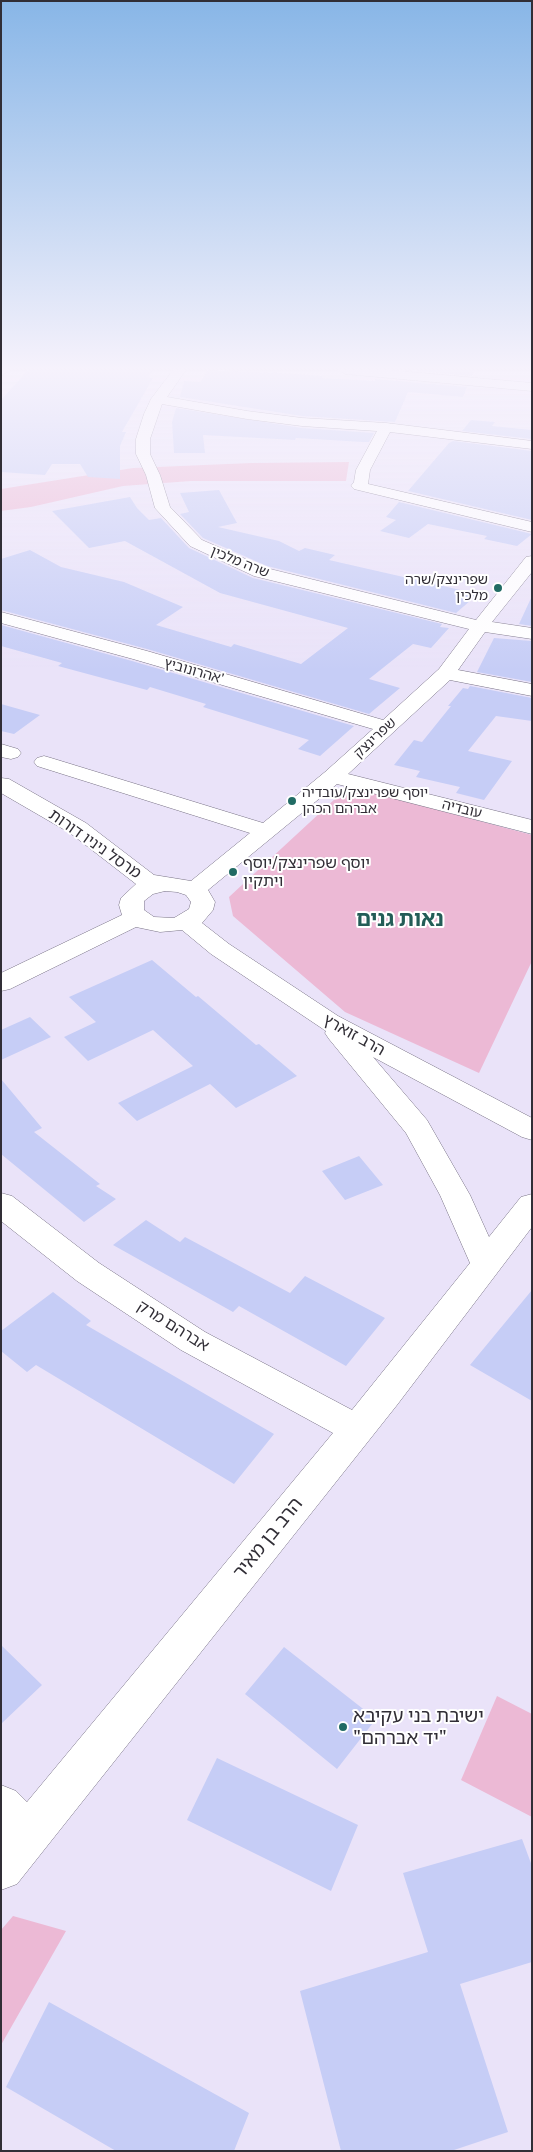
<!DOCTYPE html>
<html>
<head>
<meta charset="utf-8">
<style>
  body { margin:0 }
  #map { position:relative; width:533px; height:2152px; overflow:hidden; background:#eae3f9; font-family:"Public Sans",sans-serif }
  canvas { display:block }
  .frame { position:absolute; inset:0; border:2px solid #312e36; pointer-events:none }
</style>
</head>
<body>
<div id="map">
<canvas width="533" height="2152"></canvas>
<div class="frame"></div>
</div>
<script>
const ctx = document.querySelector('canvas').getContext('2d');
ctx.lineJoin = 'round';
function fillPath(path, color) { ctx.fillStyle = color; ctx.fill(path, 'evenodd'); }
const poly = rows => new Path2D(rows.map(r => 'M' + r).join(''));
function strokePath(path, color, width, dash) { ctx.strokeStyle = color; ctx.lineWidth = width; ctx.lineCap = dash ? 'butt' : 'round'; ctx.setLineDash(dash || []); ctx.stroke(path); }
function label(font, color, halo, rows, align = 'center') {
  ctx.font = font + ' "Public Sans","Noto Sans Hebrew",sans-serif'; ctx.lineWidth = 4; ctx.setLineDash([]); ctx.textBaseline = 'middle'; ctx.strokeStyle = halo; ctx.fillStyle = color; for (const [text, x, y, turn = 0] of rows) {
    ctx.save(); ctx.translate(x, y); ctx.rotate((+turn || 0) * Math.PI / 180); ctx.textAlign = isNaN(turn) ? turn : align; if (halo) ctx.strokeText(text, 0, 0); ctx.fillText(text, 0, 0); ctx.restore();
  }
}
const green = poly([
  [349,462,346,481,191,481,123,486,31,507,1,511,1,489,133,468,251,463],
  [349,786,532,835,532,961,479,1073,345,1012,233,916,229,897],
  [497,1696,532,1714,532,1817,461,1780],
  [13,1916,66,1931,1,2045,1,1930]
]);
const building = poly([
  [28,370,153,370,148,377,153,378,122,432,126,432,120,446,120,479,88,477,80,464,52,464,45,475,1,472,1,400],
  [208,370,280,373,323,376,322,378,375,381,375,379,467,387,463,397,408,392,395,422,302,416,180,397,184,381,200,382],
  [411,370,474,370,472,376],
  [176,408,302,428,374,433,369,442,362,442,296,438,295,440,203,435,205,453,174,453,172,422],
  [471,420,495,422,492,426,532,430,532,439,462,431],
  [453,441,532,451,532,520,408,491,449,443],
  [219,490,237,523,218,527,279,541,299,551,305,548,335,555,329,560,478,594,456,613,267,566,203,538,180,514,189,512,180,493],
  [130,497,137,508,149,520,161,518,189,548,253,578,442,624,440,627,449,628,431,648,413,644,369,679,400,688,369,714,147,649,1,610,1,559,30,550,61,567,124,582,183,607,156,625,231,647,234,644,301,664,348,628,220,593,125,541,89,548,52,511],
  [399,502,532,534,517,546,484,539,487,536,428,524,409,538,380,531,396,520,386,517],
  [532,596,532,626,519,624],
  [1,625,132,661,354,726,320,756,298,749,309,740,203,707,206,704,150,687,147,690,58,666,62,663,1,646],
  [494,638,532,641,532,682,477,672],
  [470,686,532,698,532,721,496,716,468,751,512,761,484,800,456,793,460,787,416,777,420,771,394,765,414,740,422,742,451,706,448,706,463,688,468,689],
  [1,704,40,715,14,734,1,731],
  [152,960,196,997,198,996,256,1045,259,1044,297,1076,236,1108,210,1084,137,1121,118,1103,193,1066,153,1030,88,1061,64,1037,96,1022,69,997],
  [30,1017,51,1037,1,1060,1,1030],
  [1,1079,42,1128,34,1132,100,1184,96,1186,116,1199,84,1222,1,1154],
  [359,1156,383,1185,345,1200,322,1171],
  [146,1220,180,1242,185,1237,290,1293,305,1276,385,1318,346,1366,239,1306,233,1312,113,1245],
  [532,1290,532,1401,470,1365],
  [53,1292,91,1321,86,1325,274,1434,234,1484,36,1365,27,1372,1,1351,1,1331],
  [1,1645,42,1685,1,1724],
  [284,1647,376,1719,337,1769,245,1694],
  [217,1758,358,1825,331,1891,187,1820],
  [522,1839,532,1866,532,1962,460,1984,508,2132,451,2151,341,2151,300,1991,428,1952,403,1873],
  [49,2002,249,2113,234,2151,116,2151,6,2087]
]);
const minor = poly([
  [1,370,10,370,1,376,1,370],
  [173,370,186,370,167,397,247,411,302,418,386,423,532,441,532,449,390,432,370,470,368,484,532,522,532,532,354,489,351,486,354,482,356,470,377,431,302,426,247,419,162,404,150,439,150,454,160,475,170,507,202,540,266,568,476,620,526,557,532,556,532,572,492,622,532,628,532,639,485,632,458,670,532,684,532,696,450,680,348,774,532,820,532,834,337,784,208,890,215,902,213,910,202,923,229,944,338,1016,532,1118,532,1140,522,1137,373,1057,427,1120,470,1195,489,1237,521,1197,532,1194,532,1227,397,1405,17,1884,1,1890,1,1785,16,1791,27,1802,333,1433,181,1350,77,1281,1,1221,1,1193,12,1196,99,1263,205,1332,352,1410,470,1263,440,1195,406,1133,329,1039,325,1033,326,1031,211,954,182,930,160,932,136,927,10,989,1,991,1,973,122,915,119,905,121,898,136,884,70,833,1,793,1,778,9,779,86,823,154,875,191,881,250,833,37,766,34,762,37,758,44,756,51,758,263,823,325,772,373,729,133,659,1,623,1,612,147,651,383,720,439,669,469,629,254,576,190,546,155,508,146,475,136,454,136,439,144,414,151,399,173,370],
  [165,891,177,892,186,895,191,902,189,909,174,918,154,917,144,910,144,901,153,894,165,891],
  [339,370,389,370,532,383,532,391,345,374,339,370],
  [1,744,18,749,21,753,18,757,11,759,1,757,1,744]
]);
const markers = [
  [498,588,5,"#216b64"],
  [292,801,5,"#216b64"],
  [233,872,5,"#216b64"],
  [343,1727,5,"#216b64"]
];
const farStreetnames = [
  ["שרה מלכין",240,562,22],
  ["אהרונוביץ'",194,671,16],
  ["שפרינצק",375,738,-43],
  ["עובדיה",462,809,14]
];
const farPoinames = [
  ["שפרינצק/שרה",488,580],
  ["מלכין",488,596],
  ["יוסף שפרינצק/עובדיה",302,793,"left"],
  ["אברהם הכהן",302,809,"left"]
];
const streetNames = [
  ["מרסל ניניו דורות",95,844,35],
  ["הרב זוארץ",354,1035,29],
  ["אברהם מרק",173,1326,32]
];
const poiNames = [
  ["יוסף שפרינצק/יוסף",243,863],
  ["ויתקין",243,881]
];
const nearStreetnames = [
  ["הרב בן מאיר",268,1538,-51]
];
const nearPoinames = [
  ["ישיבת בני עקיבא",353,1716],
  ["\"יד אברהם\"",353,1738]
];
const districtNames = [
  ["נאות גנים",400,920]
];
fillPath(green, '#ecb9d5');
fillPath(building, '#c6cdf6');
strokePath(minor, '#787285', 1);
fillPath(minor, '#fff');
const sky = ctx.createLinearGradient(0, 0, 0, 671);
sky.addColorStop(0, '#88b6e7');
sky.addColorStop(0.55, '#f6f2fc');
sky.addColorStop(1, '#f6f2fc00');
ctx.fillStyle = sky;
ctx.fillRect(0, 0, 533, 671);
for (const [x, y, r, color] of markers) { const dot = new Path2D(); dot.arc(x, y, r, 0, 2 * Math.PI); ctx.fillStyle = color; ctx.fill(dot); strokePath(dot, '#fff', 2); }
label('14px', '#312e36', '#fff', farStreetnames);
label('14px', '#312e36', '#fff', farPoinames, 'right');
label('16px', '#312e36', '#fff', streetNames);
label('16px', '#312e36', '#fff', poiNames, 'left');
label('19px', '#312e36', '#fff', nearStreetnames);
label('19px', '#312e36', '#fff', nearPoinames, 'left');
label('bold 21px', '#235c57', '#fff', districtNames);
</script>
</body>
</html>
